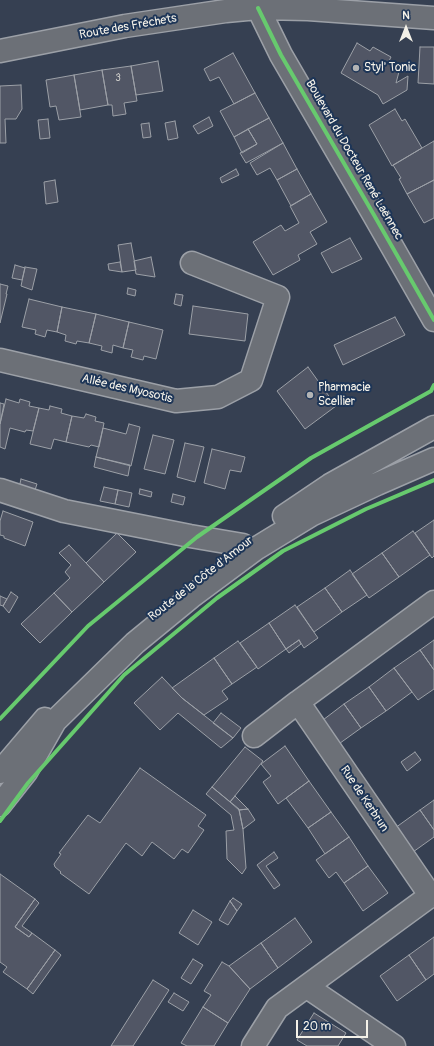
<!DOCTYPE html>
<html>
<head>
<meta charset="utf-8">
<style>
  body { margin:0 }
  #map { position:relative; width:434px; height:1046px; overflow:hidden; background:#364052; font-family:Pangolin,sans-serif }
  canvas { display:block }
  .north { position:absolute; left:386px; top:8px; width:40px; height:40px; -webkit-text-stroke:3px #1d3557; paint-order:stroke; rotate:0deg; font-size:11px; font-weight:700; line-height:16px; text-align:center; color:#f4f1e8 }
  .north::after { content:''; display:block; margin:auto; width:14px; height:18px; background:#f4f1e8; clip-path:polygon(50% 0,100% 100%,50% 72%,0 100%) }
  .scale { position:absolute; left:296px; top:1020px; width:72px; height:18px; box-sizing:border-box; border:2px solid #f4f1e8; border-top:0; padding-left:5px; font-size:12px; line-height:14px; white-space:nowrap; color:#f4f1e8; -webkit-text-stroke:3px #1d3557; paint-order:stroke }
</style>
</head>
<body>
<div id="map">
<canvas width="434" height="1046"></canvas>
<div class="north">N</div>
<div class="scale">20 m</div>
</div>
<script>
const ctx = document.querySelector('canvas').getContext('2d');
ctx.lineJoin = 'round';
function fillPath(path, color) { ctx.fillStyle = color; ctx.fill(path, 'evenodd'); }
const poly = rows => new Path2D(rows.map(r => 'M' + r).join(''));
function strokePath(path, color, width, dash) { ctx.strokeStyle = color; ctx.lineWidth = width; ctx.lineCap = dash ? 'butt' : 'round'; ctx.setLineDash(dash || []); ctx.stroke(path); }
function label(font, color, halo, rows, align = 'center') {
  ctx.font = font + ' Pangolin,sans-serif'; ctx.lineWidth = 4; ctx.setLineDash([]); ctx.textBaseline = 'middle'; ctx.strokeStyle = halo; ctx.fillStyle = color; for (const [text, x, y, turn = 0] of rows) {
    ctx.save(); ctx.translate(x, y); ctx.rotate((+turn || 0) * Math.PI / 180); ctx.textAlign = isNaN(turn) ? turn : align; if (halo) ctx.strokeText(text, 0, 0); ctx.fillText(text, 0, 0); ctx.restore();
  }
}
const building = poly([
  [357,43,370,51,373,47,391,57,389,61,400,68,396,83,408,76,407,90,383,104,378,95,341,73,357,43],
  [420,47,434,47,434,84,418,83,420,47],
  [233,53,255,93,234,104,219,77,210,81,204,69,233,53],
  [158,61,163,91,136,95,131,66,158,61],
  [131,66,137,101,124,103,126,114,113,116,112,105,108,105,102,70,131,66],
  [102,70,108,105,80,110,74,75,102,70],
  [74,75,81,117,59,120,56,106,50,107,46,80,74,75],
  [21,85,22,109,16,119,5,119,6,143,0,143,0,86,21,85],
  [255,93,269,118,234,137,220,111,255,93],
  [395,109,402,121,405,119,422,148,392,166,369,125,395,109],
  [209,117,213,126,198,134,193,126,209,117],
  [269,118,283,143,246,163,240,153,257,144,248,129,269,118],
  [48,119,50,138,40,139,38,120,48,119],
  [175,121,178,138,168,140,165,123,175,121],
  [149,123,151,137,143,138,141,124,149,123],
  [248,129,257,144,242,153,234,137,248,129],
  [434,141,434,180,407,194,399,179,401,178,393,165,434,141],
  [283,143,297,169,277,180,270,168,257,175,250,163,283,143],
  [236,169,239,175,222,183,220,178,236,169],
  [297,169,311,194,291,206,277,180,297,169],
  [55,180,58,202,46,204,44,182,55,180],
  [434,180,434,218,424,223,407,194,434,180],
  [311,194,327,222,310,232,317,244,298,255,300,260,273,275,253,242,281,225,285,231,299,223,290,206,311,194],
  [350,238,362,259,332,273,321,253,350,238],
  [131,243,136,270,122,272,118,245,131,243],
  [151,257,155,277,136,274,134,261,151,257],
  [120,262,122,272,109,270,108,264,120,262],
  [15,265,25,268,22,280,12,278,15,265],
  [25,267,37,269,32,290,21,286,25,267],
  [0,284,8,286,6,294,7,294,0,323,0,284],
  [128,288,136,290,135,296,127,294,128,288],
  [176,294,183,295,181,306,174,304,176,294],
  [29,299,62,307,57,332,47,330,45,337,35,334,36,330,22,327,29,299],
  [193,306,248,314,245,341,189,334,193,306],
  [62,307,96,314,89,343,77,341,76,344,65,341,66,335,57,332,62,307],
  [96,314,129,322,123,348,113,345,112,353,101,350,102,346,89,343,96,314],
  [395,317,405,335,343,365,334,345,395,317],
  [129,322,163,330,156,359,144,356,143,360,131,357,133,350,123,348,129,322],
  [308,367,336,406,305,429,277,391,308,367],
  [6,399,19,403,20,399,30,402,29,406,39,408,33,431,26,430,25,432,10,428,5,449,0,447,0,424,6,399],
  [0,403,4,404,0,424,0,403],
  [50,406,62,409,61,413,72,416,66,442,54,439,51,449,30,444,39,408,49,410,50,406],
  [86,414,96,417,95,421,104,423,99,447,91,445,89,447,66,442,72,416,84,418,86,414],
  [129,424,140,427,131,466,96,457,103,428,126,434,129,424],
  [153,435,174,440,165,474,144,469,153,435],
  [185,443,204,447,195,482,177,477,185,443],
  [212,449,245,457,241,472,230,470,225,489,204,483,212,449],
  [96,457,130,465,128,476,94,467,96,457],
  [21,479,37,484,34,493,19,488,21,479],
  [104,487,118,490,115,504,100,501,104,487],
  [140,489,152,492,151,497,139,494,140,489],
  [118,490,132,493,129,507,115,504,118,490],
  [173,494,185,497,183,505,171,502,173,494],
  [3,511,33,522,25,546,4,538,4,536,0,535,0,521,3,511],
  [434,520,434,556,432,558,415,533,434,520],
  [413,531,430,555,399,577,382,553,413,531],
  [117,533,136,552,104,582,86,563,117,533],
  [69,545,104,582,72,612,54,593,70,578,65,572,71,565,59,553,69,545],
  [382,553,399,577,369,598,352,574,382,553],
  [350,570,367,595,342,612,325,588,350,570],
  [325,588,342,612,314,632,297,607,325,588],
  [11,592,18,597,9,613,3,606,11,592],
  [54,593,72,612,40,643,21,624,54,593],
  [0,596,7,599,3,606,0,605,0,596],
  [295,605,318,638,304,648,299,640,286,649,269,623,295,605],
  [269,623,286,649,258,669,240,643,269,623],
  [299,640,301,644,289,653,286,649,299,640],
  [434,640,434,670,420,650,434,640],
  [238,641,257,667,232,684,214,658,238,641],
  [420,650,434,670,434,689,418,700,394,668,420,650],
  [214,658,232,684,222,691,228,699,204,715,182,698,172,688,214,658],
  [394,668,412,692,386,711,369,687,394,668],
  [162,677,182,698,233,738,221,748,178,713,160,730,134,703,162,677],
  [369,687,386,711,361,728,344,704,369,687],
  [344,704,361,728,336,746,319,723,344,704],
  [221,713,241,728,233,738,213,723,221,713],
  [285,746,309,781,278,804,263,782,271,776,261,764,285,746],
  [245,747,263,761,230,802,212,787,245,747],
  [415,752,421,760,407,771,401,762,415,752],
  [140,768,206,815,198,826,204,830,188,853,182,849,174,859,152,842,142,856,126,843,89,894,60,873,61,872,55,867,54,864,61,854,59,853,88,815,100,823,140,768],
  [309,781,331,812,308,828,286,798,309,781],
  [212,787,239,809,243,829,246,868,242,874,227,859,226,831,234,830,231,815,206,794,212,787],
  [235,796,248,809,239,810,230,802,235,796],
  [434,800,434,830,420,810,434,800],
  [248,809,255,820,243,829,239,810,248,809],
  [420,810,434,830,434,837,413,852,395,828,420,810],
  [331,812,349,837,325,854,308,828,331,812],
  [349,837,368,866,344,883,336,872,329,878,316,860,349,837],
  [274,852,278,858,266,866,280,885,274,889,257,865,274,852],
  [368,866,388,893,363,911,344,883,368,866],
  [0,874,35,899,15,927,29,937,32,933,55,950,27,989,3,972,7,967,0,962,0,874],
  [233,898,242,904,237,911,230,901,233,898],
  [35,899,39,903,22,926,32,933,29,937,15,927,35,899],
  [230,901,237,911,228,925,219,920,230,901],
  [193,910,212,922,198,945,179,933,193,910],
  [295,918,312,942,278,968,261,943,295,918],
  [434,937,434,974,426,980,409,955,434,937],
  [261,943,278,968,250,989,229,966,261,943],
  [55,950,61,955,33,994,27,989,55,950],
  [409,955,426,980,397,1001,380,976,409,955],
  [193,959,203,965,191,984,181,978,193,959],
  [222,962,229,966,250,989,228,1023,203,1007,211,995,204,991,222,962],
  [153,980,169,990,133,1046,111,1046,153,980],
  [174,993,189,1002,183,1011,168,1002,174,993],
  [203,1007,228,1023,214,1046,187,1046,181,1043,203,1007],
  [314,1013,346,1033,338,1046,307,1046,297,1040,314,1013]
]);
const minor = poly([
  [256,0,258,8,281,55,374,215,434,320],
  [0,51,125,26,226,11,258,8,308,9,434,18],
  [0,360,176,401,218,397,251,380,278,297,192,263],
  [0,490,64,511,190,536,243,545],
  [254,736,298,702],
  [430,895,298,702,434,602],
  [307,987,394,1046],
  [253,1046,277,1008,434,893]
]);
const major = poly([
  [284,516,330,485,434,427],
  [0,772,45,719],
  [0,805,26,772,55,721,135,643,191,597,257,548,311,515,377,484,434,459]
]);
const cycleway = poly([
  [258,8,281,55,374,215,434,320],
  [0,719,88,626,197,537,311,458,431,391,434,385],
  [0,821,28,783,124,675,217,598,283,551,366,509,434,480]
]);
const markers = [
  [356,68,4,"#b2b3b4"],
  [310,395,4,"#b2b3b4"]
];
const numberNames = [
  ["3",118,78]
];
const streetNames = [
  ["Route des Fréchets",128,27,-10],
  ["Boulevard du Docteur René Laënnec",354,160,60],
  ["Allée des Myosotis",127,389,13],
  ["Route de la Côte d'Amour",201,579,-38],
  ["Rue de Kerbrun",364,799,56]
];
const poiNames = [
  ["Styl' Tonic",364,68],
  ["Pharmacie",318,388],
  ["Scellier",318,402]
];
fillPath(building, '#515665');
strokePath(building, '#9ca0a7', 1);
strokePath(minor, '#9ca0a7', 25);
strokePath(major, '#9ca0a7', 25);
strokePath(minor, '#6c7077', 22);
strokePath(major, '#6c7077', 22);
strokePath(cycleway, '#67ca6e', 4);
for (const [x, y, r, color] of markers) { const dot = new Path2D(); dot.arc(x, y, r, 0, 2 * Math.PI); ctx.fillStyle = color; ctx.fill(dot); strokePath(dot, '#1d3557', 1.5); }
label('10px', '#cbcac7', null, numberNames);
label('12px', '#f4f1e8', '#1d3557', streetNames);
label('12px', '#f4f1e8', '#1d3557', poiNames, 'left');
</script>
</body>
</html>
